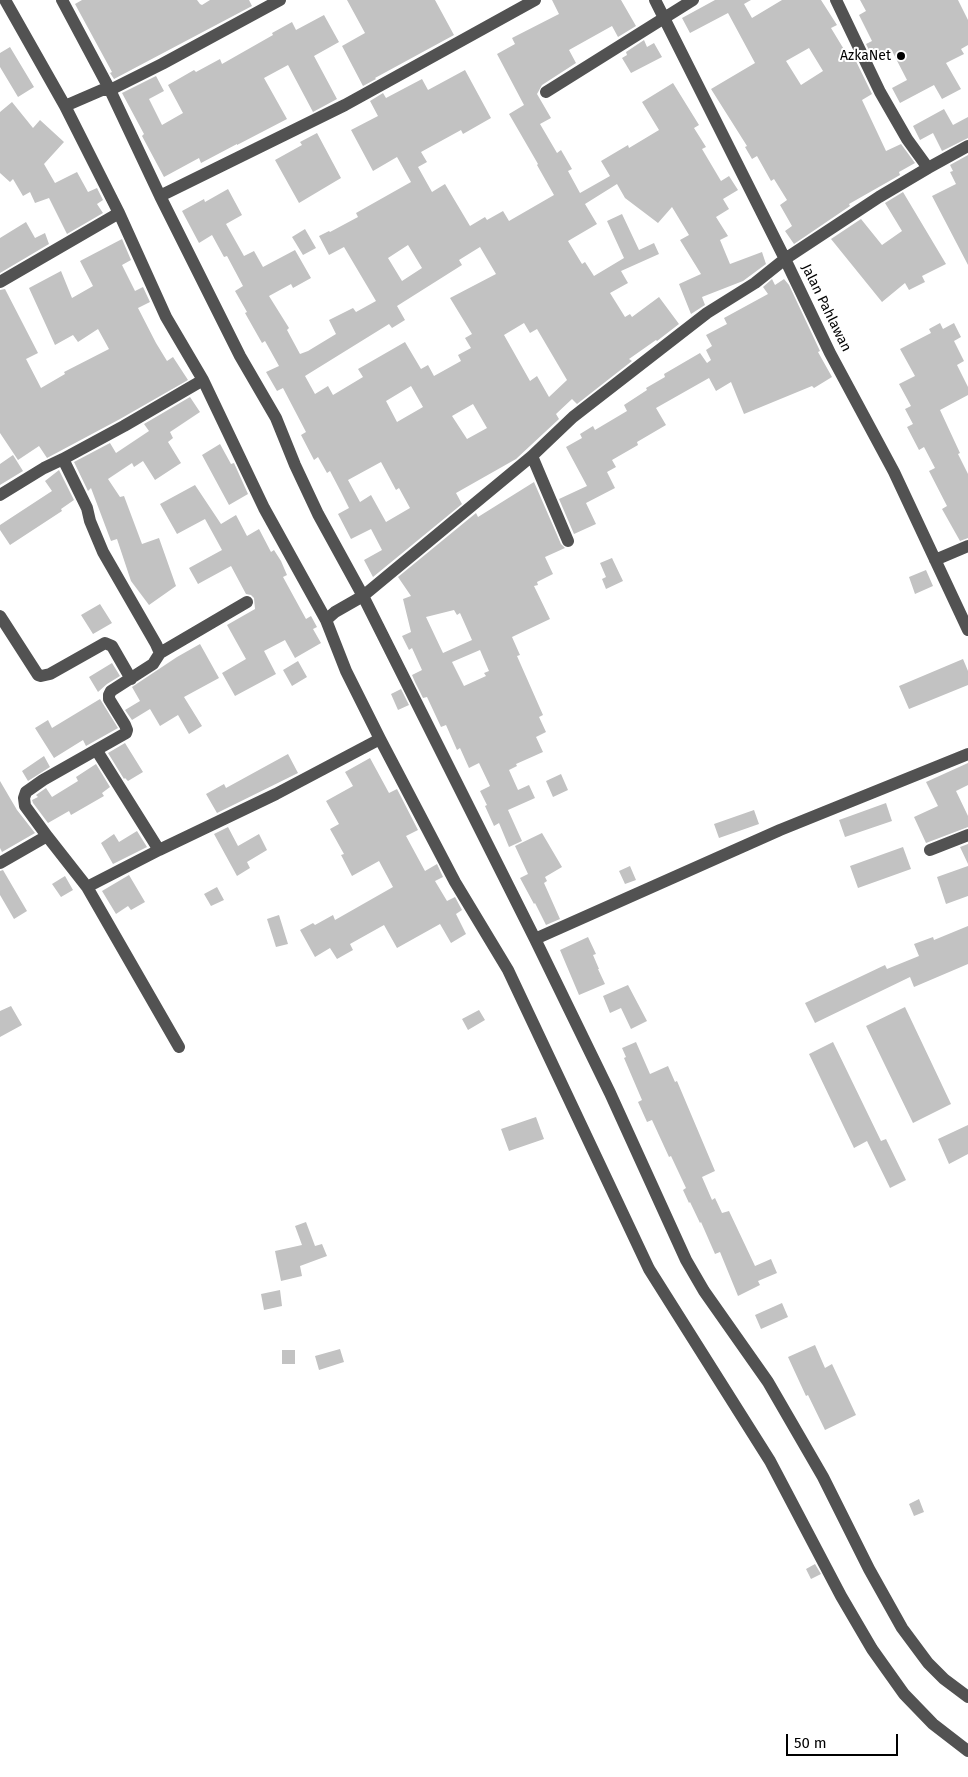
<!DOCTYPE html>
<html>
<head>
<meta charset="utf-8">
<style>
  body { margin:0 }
  #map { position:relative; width:968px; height:1777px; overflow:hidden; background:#fff; font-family:"Fira Sans",sans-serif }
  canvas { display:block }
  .scale { position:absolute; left:786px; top:1734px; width:112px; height:22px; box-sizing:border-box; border:2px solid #000; border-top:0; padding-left:6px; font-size:15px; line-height:18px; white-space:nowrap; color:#000; -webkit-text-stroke:4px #fff; paint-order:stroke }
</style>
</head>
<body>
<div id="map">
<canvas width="968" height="1777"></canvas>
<div class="scale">50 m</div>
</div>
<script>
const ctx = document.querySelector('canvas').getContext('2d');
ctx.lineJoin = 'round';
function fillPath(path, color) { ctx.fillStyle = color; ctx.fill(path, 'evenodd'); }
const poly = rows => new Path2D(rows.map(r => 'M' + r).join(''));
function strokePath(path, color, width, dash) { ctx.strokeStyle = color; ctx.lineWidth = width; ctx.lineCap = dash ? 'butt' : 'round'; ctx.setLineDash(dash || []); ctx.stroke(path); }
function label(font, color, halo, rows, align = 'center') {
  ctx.font = font + ' "Fira Sans",sans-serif'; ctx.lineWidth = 4; ctx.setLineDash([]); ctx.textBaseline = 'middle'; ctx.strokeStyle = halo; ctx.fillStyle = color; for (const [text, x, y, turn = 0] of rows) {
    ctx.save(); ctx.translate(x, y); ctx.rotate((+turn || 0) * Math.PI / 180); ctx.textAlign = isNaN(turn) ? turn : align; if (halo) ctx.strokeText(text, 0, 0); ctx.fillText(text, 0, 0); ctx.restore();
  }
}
const building = poly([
  [82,0,197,0,200,4,202,5,210,0,249,0,252,6,114,79,110,73,112,72,75,4],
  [347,0,435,0,454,35,375,78,376,79,363,86,342,46,365,33],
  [552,0,621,0,636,26,618,37,612,26,569,50,576,63,542,85,537,94,551,118,540,124,557,153,561,150,572,169,568,171,580,193,610,176,601,161,628,145,629,148,659,130,642,102,673,83,699,125,694,128,706,147,702,149,721,181,729,176,738,190,723,199,729,209,716,217,728,236,720,240,730,264,762,252,766,264,743,281,702,297,705,305,691,314,679,284,701,274,680,240,689,235,672,207,658,223,625,198,617,184,585,204,597,224,568,241,582,264,585,262,594,276,624,258,607,221,622,214,639,250,654,243,659,254,621,271,628,283,610,293,625,317,630,314,632,317,659,297,679,324,657,341,656,340,629,359,632,361,577,404,572,399,556,414,559,419,516,459,456,493,462,504,373,577,364,560,382,550,371,529,351,539,338,514,349,508,341,492,330,471,327,473,318,457,314,460,301,435,306,432,283,388,277,391,266,372,279,366,265,341,262,343,245,313,247,312,235,291,243,286,227,256,224,257,212,235,199,243,182,211,204,199,205,202,228,189,242,215,226,224,244,256,254,251,263,267,295,250,311,278,293,288,291,284,269,296,289,328,287,330,300,354,308,351,336,334,329,320,353,308,356,312,376,301,344,247,329,255,319,236,329,231,330,232,358,217,356,213,411,182,397,157,373,171,351,130,378,116,370,101,383,93,386,98,422,79,428,90,465,70,491,118,463,134,461,130,421,152,427,162,418,167,432,192,445,184,470,226,485,217,487,220,503,211,509,221,554,195,537,165,538,164,509,114,524,105,497,54,515,44,512,38,559,14],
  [408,245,422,268,402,281,388,258],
  [480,247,496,274,450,298,472,334,465,338,471,348,458,355,461,361,434,376,428,365,421,369,405,342,358,369,363,377,333,395,328,386,315,394,305,376,389,324,392,328,405,320,397,306,462,265,459,260],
  [524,323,530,333,537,329,567,380,549,397,537,376,530,381,504,335],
  [411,386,423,407,397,422,386,401],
  [473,404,487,428,467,439,452,416],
  [381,462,396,490,399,488,410,508,386,522,371,495,360,502,348,480],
  [715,0,751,0,744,4,752,18,782,0,821,0,837,25,831,28,848,56,852,53,872,94,862,100,886,151,901,144,915,163,899,172,900,175,849,204,850,206,794,244,785,231,792,226,780,205,787,200,774,179,771,181,757,156,752,159,745,147,747,146,711,89,755,63,728,13,690,33,682,18],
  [809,48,823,71,801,85,786,61],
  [860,0,958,0,968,20,968,45,961,49,964,54,946,63,961,89,942,99,934,85,900,103,892,88,907,80,891,49,873,58,866,44,872,41,859,15,866,11],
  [324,15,339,42,314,56,337,99,313,112,288,65,264,78,287,119,237,145,237,144,201,163,199,158,164,177,142,136,144,134,122,93,156,76,164,91,149,99,162,125,183,113,168,85,194,70,196,72,220,59,222,64,273,35,272,33,292,22,296,30],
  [644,40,647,47,654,43,662,57,631,73,622,58,627,55,626,52],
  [10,47,34,87,18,97,0,67,0,53],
  [12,102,33,128,40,120,64,142,44,164,55,183,77,172,88,192,97,188,103,200,97,204,103,213,67,234,49,198,35,203,30,192,23,196,13,179,10,182,0,173,0,112],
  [944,109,953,125,968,117,968,138,942,151,933,133,920,140,913,126],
  [317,133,341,178,299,203,275,160,302,145,300,142],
  [968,155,968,265,932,196,956,184,950,172,953,171,950,165],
  [903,192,946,264,922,276,925,282,909,290,905,283,882,302,831,239,861,219,882,245,902,231,885,203],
  [26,222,35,238,45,233,49,244,0,273,0,238],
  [305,229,316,248,303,255,292,237],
  [122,239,131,260,122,265,135,291,143,287,150,302,138,308,156,343,167,361,173,357,188,380,120,419,47,458,39,446,18,460,0,433,0,290,5,289,38,353,26,359,41,388,65,374,64,372,109,349,98,329,78,342,73,335,55,345,29,288,61,271,72,298,93,286,80,261],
  [772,279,775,285,784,279,789,285,820,351,818,352,832,377,814,388,812,386,744,414,731,382,716,391,709,378,656,408,666,425,637,442,638,445,612,460,616,467,607,472,615,488,586,503,596,524,574,534,559,499,587,486,566,447,582,438,580,434,593,426,595,430,627,411,624,405,647,390,646,388,665,377,664,374,700,353,707,363,711,360,706,350,712,346,706,335,727,324,724,318,768,294,763,287],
  [940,323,943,329,954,323,961,337,954,341,964,361,957,365,968,387,968,395,940,410,960,453,958,454,968,474,968,538,960,541,942,509,947,506,929,471,935,468,924,447,919,450,907,427,913,424,905,409,911,406,899,384,915,376,900,349,931,333,929,329],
  [190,397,200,412,170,432,173,438,168,442,181,463,155,480,143,461,134,467,132,463,108,479,120,497,124,496,142,544,159,538,176,586,149,605,131,581,117,539,111,541,91,488,88,491,74,462,110,443,116,453,149,431,144,424],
  [220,444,231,464,234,463,248,494,229,505,202,455],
  [13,455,23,471,0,485,0,464],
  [59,470,74,500,61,509,62,511,10,545,0,530,0,525,52,491,45,481],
  [534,482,561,544,565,548,545,557,553,574,537,582,538,585,534,586,550,619,512,637,520,655,517,656,543,715,539,717,546,732,536,737,543,752,516,764,517,766,509,770,518,790,529,785,535,798,508,810,522,841,509,847,499,823,494,826,485,806,487,805,480,791,490,786,479,763,469,768,460,748,457,750,446,725,441,727,427,697,423,698,415,682,412,675,422,670,412,648,409,650,402,636,411,632,403,599,411,596,398,577,476,513,478,517],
  [454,610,457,615,460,613,472,640,443,653,426,617],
  [480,650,489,671,484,673,486,676,464,686,452,662],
  [195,485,221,524,236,515,247,536,259,529,271,552,274,550,281,561,287,575,283,577,306,619,311,616,317,627,313,629,321,643,295,658,285,640,264,651,276,674,235,696,222,673,246,659,227,625,255,609,254,598,251,595,246,594,231,566,198,584,189,568,222,550,205,519,177,534,160,504],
  [612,558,623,581,606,589,602,579,606,577,600,563],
  [926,570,933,586,915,594,909,577],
  [100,604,112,623,93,634,81,615],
  [200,644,219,678,184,697,202,726,189,734,178,715,160,726,150,709,132,720,125,710,140,701,132,687,177,657],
  [963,659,968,671,968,685,909,709,899,686],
  [298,661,307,677,292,686,283,670],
  [112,663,120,676,107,684,98,692,89,677],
  [401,689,409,705,398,710,391,694],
  [100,699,118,728,86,746,83,740,54,758,35,728,48,720,52,728],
  [125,743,143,772,128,781,125,778,124,779,108,753],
  [288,754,298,773,217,813,206,794,224,784,226,788],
  [44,756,50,767,28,781,22,771],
  [370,758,389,793,397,789,418,830,406,836,425,871,437,864,443,877,435,881,447,901,455,897,462,910,456,914,466,934,451,943,440,924,397,948,384,925,350,944,353,950,337,959,330,948,315,957,300,930,313,923,315,925,333,915,335,920,393,887,379,861,352,876,341,855,344,854,330,829,339,824,326,801,353,786,345,772],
  [968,763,968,785,956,791,968,816,968,827,926,843,914,817,938,806,926,782],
  [96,764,110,787,102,793,104,796,71,815,69,811,48,823,33,803,32,800,38,797,36,795,46,788,52,797,78,781,76,777],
  [561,774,568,790,553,797,546,781],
  [0,781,17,810,35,833,2,852,0,848],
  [886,803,892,821,845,837,839,820],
  [754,810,759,824,719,838,714,824],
  [228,827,238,846,259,834,267,850,247,862,250,868,237,876,214,834],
  [137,831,147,847,113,864,101,843,114,834,119,842],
  [542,833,562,867,545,877,547,881,544,883,560,919,546,925,535,903,534,904,520,878,528,874,515,846],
  [968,844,968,864,960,847],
  [903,847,911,869,858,888,850,866],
  [630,866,636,880,625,884,619,871],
  [968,866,968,896,946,904,937,877],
  [3,870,27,911,14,919,0,895,0,871],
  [129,875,145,902,131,910,128,906,116,914,102,891],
  [65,876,73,890,61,897,52,884],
  [217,887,224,900,211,906,204,894],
  [279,915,288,944,276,947,267,919],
  [968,926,968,964,914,987,910,977,815,1023,805,1003,885,965,887,969,919,956,914,944,933,937,934,940],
  [588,937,596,954,593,955,599,969,598,969,605,984,579,995,560,950],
  [628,985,647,1021,631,1029,621,1008,610,1013,603,996],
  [11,1006,22,1025,0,1037,0,1011],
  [905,1007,951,1104,913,1123,866,1026],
  [479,1010,485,1020,468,1030,462,1019],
  [636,1042,650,1074,668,1066,675,1082,677,1081,715,1171,702,1177,712,1200,715,1198,722,1213,729,1211,755,1266,771,1259,777,1273,758,1281,760,1285,738,1296,720,1252,715,1254,701,1222,700,1223,690,1202,689,1203,683,1190,686,1188,671,1156,669,1157,652,1120,647,1122,638,1102,642,1100,624,1058,626,1057,622,1048],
  [833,1042,881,1141,886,1139,906,1180,890,1188,867,1141,854,1148,809,1054],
  [536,1117,544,1139,509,1151,501,1129],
  [968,1125,968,1154,949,1164,938,1139],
  [306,1222,315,1246,322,1244,327,1256,300,1266,302,1276,281,1281,275,1251,302,1245,295,1226],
  [280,1290,282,1306,264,1310,261,1294],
  [782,1303,788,1317,761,1329,755,1315],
  [815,1345,825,1368,832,1364,856,1415,825,1430,808,1395,806,1396,788,1357],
  [340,1349,344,1362,319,1370,315,1356],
  [282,1350,295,1350,295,1364,282,1364],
  [919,1499,924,1512,914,1516,909,1504],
  [815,1564,821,1574,811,1579,806,1569]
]);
const minor = poly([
  [5,0,65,106,119,213,166,317,203,380,264,508,326,620,346,671,380,739,455,882,508,970,649,1269,770,1461,841,1596,872,1649,904,1694,933,1724,968,1751],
  [62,0,110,90,160,196,240,356,276,418,295,465,318,514,363,596,535,939,610,1093,686,1260,704,1291,768,1382,823,1477,869,1569,902,1628,928,1663,944,1679,968,1697],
  [655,0,785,259,830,353,894,472,968,630],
  [546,92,693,0],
  [65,106,102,90,110,90,162,64,280,0],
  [928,168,968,146],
  [160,196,345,105,535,0],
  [0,282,119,213],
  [532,456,568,541],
  [63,459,124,426,203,380],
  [0,495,44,468,63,459,87,508,90,521,103,552,156,644,160,653,153,664,111,691,109,695,109,699,125,725,127,730,126,733,43,780,26,792,24,798,25,806,47,836,0,863],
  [935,560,968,546],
  [0,616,38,675,41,676,50,674,105,643,112,646,131,679],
  [326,620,335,612,363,596,532,456,573,417,707,313,755,283,785,259,879,197,928,168,907,139,880,92,836,0],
  [160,653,247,602],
  [97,751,159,850],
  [47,836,87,887,159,850,276,794,380,739],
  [930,850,968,835],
  [87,887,179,1047],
  [535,939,780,830,968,754]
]);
const markers = [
  [901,56,5,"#000"]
];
const poiNames = [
  ["AzkaNet",891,56]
];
const streetNames = [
  ["Jalan Pahlawan",826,308,64]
];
fillPath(building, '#c2c2c2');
strokePath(minor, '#525252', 12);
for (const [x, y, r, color] of markers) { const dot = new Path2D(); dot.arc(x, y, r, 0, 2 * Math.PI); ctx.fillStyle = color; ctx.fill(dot); strokePath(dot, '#fff', 2); }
label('14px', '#000', '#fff', poiNames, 'right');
label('14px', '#000', '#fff', streetNames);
</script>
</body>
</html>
